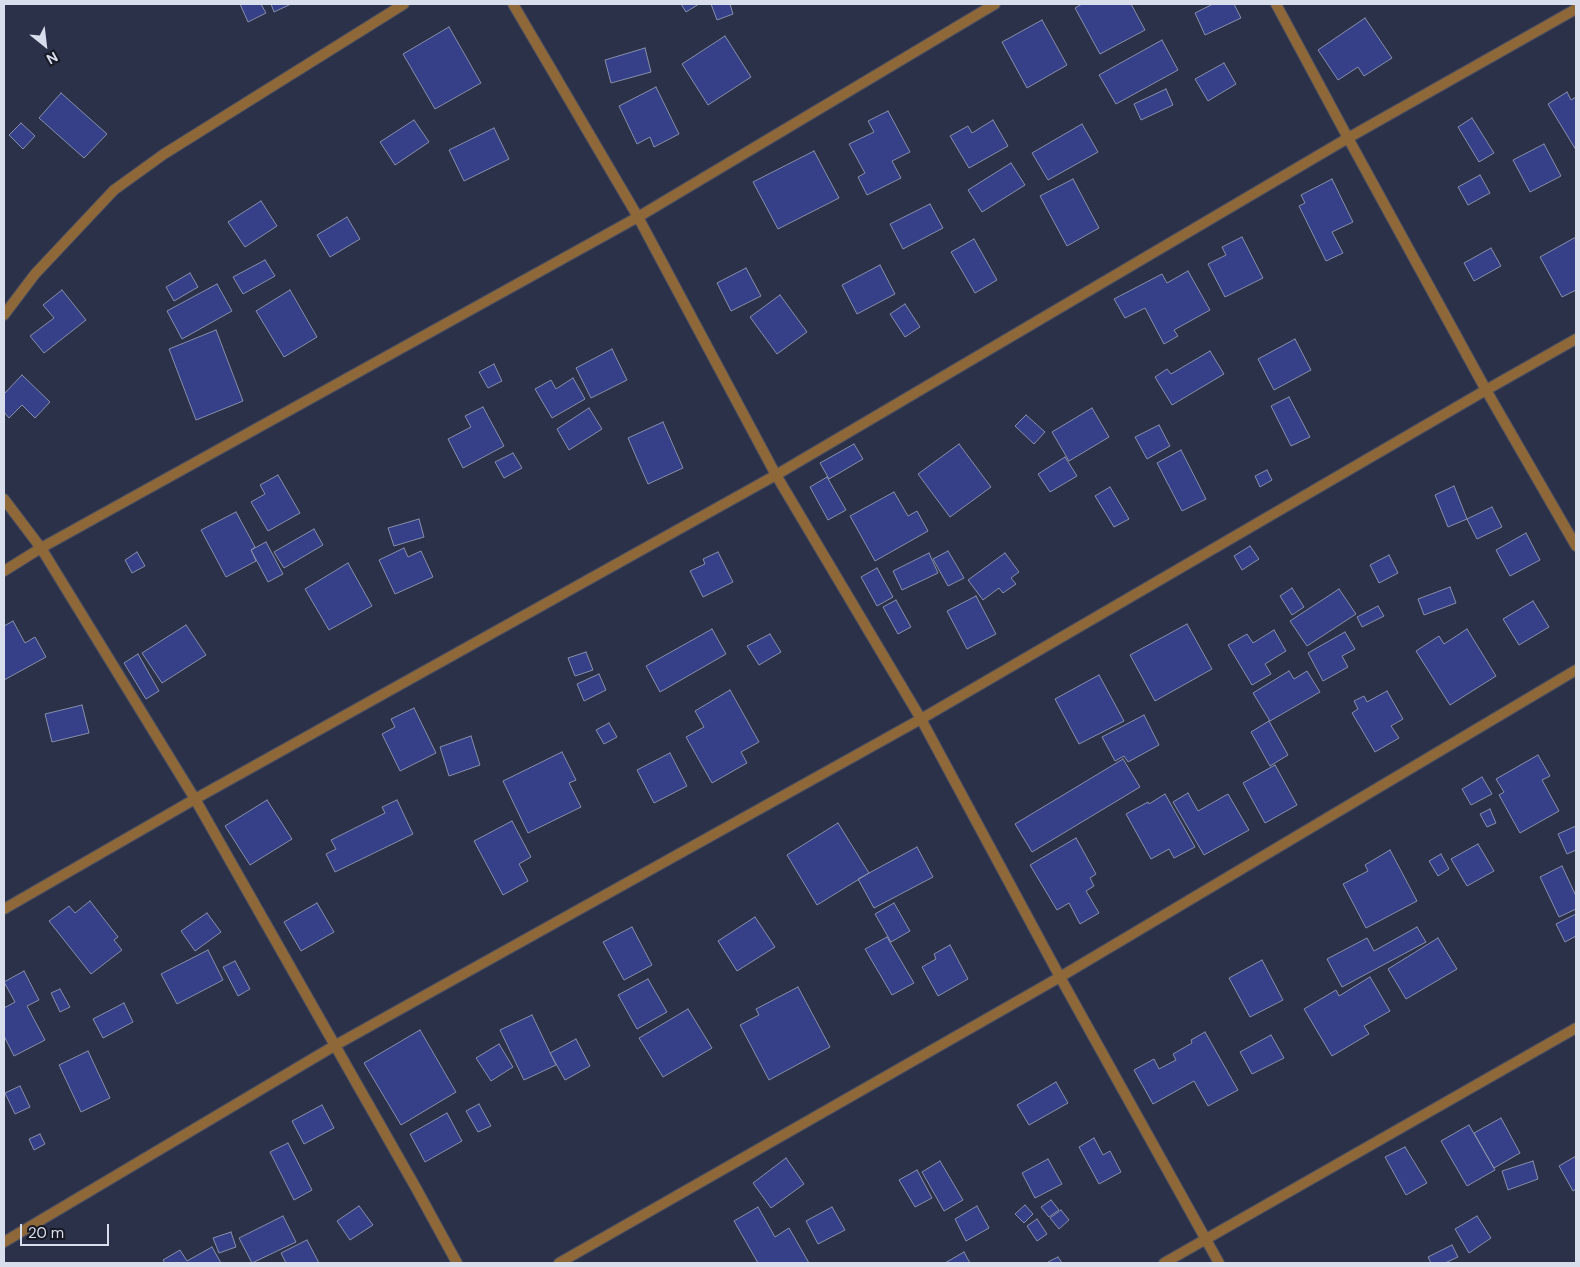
<!DOCTYPE html>
<html>
<head>
<meta charset="utf-8">
<style>
  body { margin:0 }
  #map { position:relative; width:1580px; height:1267px; overflow:hidden; background:#2b3148; font-family:"DM Sans",sans-serif }
  canvas { display:block }
  .frame { position:absolute; inset:0; border:5px solid #d9deed; pointer-events:none }
  .north { position:absolute; left:20px; top:20px; width:50px; height:50px; -webkit-text-stroke:4px #171a24; paint-order:stroke; rotate:151deg; font-size:14px; font-weight:700; line-height:20px; text-align:center; color:#d9deed }
  .north::after { content:''; display:block; margin:auto; width:18px; height:22px; background:#d9deed; clip-path:polygon(50% 0,100% 100%,50% 72%,0 100%) }
  .scale { position:absolute; left:20px; top:1224px; width:89px; height:22px; box-sizing:border-box; border:2px solid #d9deed; border-top:0; padding-left:6px; font-size:15px; line-height:18px; white-space:nowrap; color:#d9deed; -webkit-text-stroke:4px #171a24; paint-order:stroke }
</style>
</head>
<body>
<div id="map">
<canvas width="1580" height="1267"></canvas>
<div class="frame"></div>
<div class="north">N</div>
<div class="scale">20 m</div>
</div>
<script>
const ctx = document.querySelector('canvas').getContext('2d');
ctx.lineJoin = 'round';
function fillPath(path, color) { ctx.fillStyle = color; ctx.fill(path, 'evenodd'); }
const poly = rows => new Path2D(rows.map(r => 'M' + r).join(''));
function strokePath(path, color, width, dash) { ctx.strokeStyle = color; ctx.lineWidth = width; ctx.lineCap = dash ? 'butt' : 'round'; ctx.setLineDash(dash || []); ctx.stroke(path); }
const building = poly([
  [240,4,261,4,266,13,248,22,240,4],
  [271,4,291,4,274,12,271,4],
  [681,4,699,4,686,12,681,4],
  [711,4,730,4,733,14,717,20,711,4],
  [1082,4,1131,4,1145,30,1100,54,1075,8,1082,4],
  [1213,4,1234,4,1241,18,1205,35,1195,13,1213,4],
  [1365,18,1392,58,1364,76,1358,67,1338,80,1318,50,1365,18],
  [1042,20,1067,65,1027,88,1002,42,1042,20],
  [449,27,481,83,435,109,403,54,449,27],
  [725,36,751,77,708,105,682,64,725,36],
  [1162,40,1178,70,1116,104,1099,75,1162,40],
  [645,48,651,72,611,83,605,60,645,48],
  [1224,63,1236,84,1208,101,1195,79,1224,63],
  [656,87,679,134,654,147,650,137,637,144,619,106,656,87],
  [1166,89,1173,105,1141,120,1134,104,1166,89],
  [1567,92,1571,100,1576,97,1576,150,1548,104,1567,92],
  [61,93,107,134,84,158,39,118,61,93],
  [888,111,910,152,892,161,901,178,867,195,858,177,865,173,849,144,874,132,868,121,888,111],
  [1472,118,1494,153,1479,162,1458,127,1472,118],
  [414,120,429,142,395,165,380,142,414,120],
  [993,120,1008,146,969,168,950,136,968,126,972,133,993,120],
  [21,123,35,136,23,149,9,135,21,123],
  [1082,124,1098,152,1048,180,1032,153,1082,124],
  [494,128,509,159,464,181,449,150,494,128],
  [1544,144,1561,176,1530,192,1513,160,1544,144],
  [814,151,839,198,778,229,753,182,814,151],
  [1011,163,1025,185,982,212,968,190,1011,163],
  [1480,175,1490,193,1468,205,1458,187,1480,175],
  [1073,179,1099,228,1067,246,1040,196,1073,179],
  [1332,179,1353,222,1332,232,1343,253,1326,261,1299,206,1305,203,1301,195,1332,179],
  [261,201,277,226,245,247,228,222,261,201],
  [930,204,943,228,903,249,890,224,930,204],
  [347,217,360,239,330,257,317,235,347,217],
  [1242,237,1263,278,1225,297,1208,264,1226,255,1222,247,1242,237],
  [1576,237,1576,290,1562,297,1540,257,1576,237],
  [974,239,997,280,975,293,951,252,974,239],
  [1491,248,1501,266,1474,281,1464,263,1491,248],
  [265,260,275,276,243,294,233,277,265,260],
  [880,265,895,294,857,314,842,285,880,265],
  [746,268,761,296,731,311,717,283,746,268],
  [1188,271,1210,310,1174,330,1178,336,1164,344,1145,308,1125,318,1114,299,1162,274,1167,283,1188,271],
  [190,273,198,287,174,301,166,287,190,273],
  [217,284,232,311,182,339,167,311,217,284],
  [62,290,86,320,44,353,30,336,54,318,43,305,62,290],
  [290,290,317,337,284,357,256,311,290,290],
  [780,295,807,332,777,354,750,317,780,295],
  [905,304,920,327,905,337,890,314,905,304],
  [216,330,243,401,196,420,169,349,216,330],
  [1295,339,1311,370,1274,390,1258,359,1295,339],
  [612,349,627,380,591,398,576,368,612,349],
  [1210,351,1224,374,1172,405,1155,377,1167,369,1171,374,1210,351],
  [494,364,502,381,488,388,479,372,494,364],
  [22,375,50,402,35,418,22,405,9,418,4,412,4,394,22,375],
  [573,378,585,399,552,418,535,389,551,380,556,389,573,378],
  [1289,397,1310,437,1291,446,1271,406,1289,397],
  [483,407,504,446,463,468,448,439,471,427,465,416,483,407],
  [589,408,602,429,569,450,557,429,589,408],
  [1092,408,1109,437,1069,461,1052,432,1092,408],
  [1026,415,1045,432,1034,444,1015,426,1026,415],
  [663,422,683,468,648,484,628,438,663,422],
  [1159,425,1170,446,1147,459,1135,437,1159,425],
  [854,444,863,459,829,479,820,463,854,444],
  [959,444,991,487,950,517,918,474,959,444],
  [1181,450,1206,499,1182,511,1157,463,1181,450],
  [513,453,522,468,504,478,495,462,513,453],
  [1065,457,1077,476,1050,492,1038,474,1065,457],
  [1267,470,1272,480,1260,487,1255,476,1267,470],
  [278,475,300,513,268,531,251,502,265,494,260,485,278,475],
  [827,477,846,510,828,520,810,487,827,477],
  [1454,486,1467,519,1448,527,1435,495,1454,486],
  [1110,487,1129,519,1114,527,1095,496,1110,487],
  [894,492,908,516,917,511,928,531,875,561,850,516,894,492],
  [1492,507,1502,527,1477,539,1467,519,1492,507],
  [236,512,255,547,251,550,256,561,226,577,201,530,236,512],
  [419,519,424,537,394,546,388,528,419,519],
  [314,529,323,545,284,568,274,552,314,529],
  [1526,533,1540,560,1510,576,1496,550,1526,533],
  [266,542,283,574,268,582,251,550,266,542],
  [1250,546,1259,559,1242,570,1234,556,1250,546],
  [404,548,408,557,421,551,433,577,395,594,379,560,404,548],
  [948,551,964,578,948,586,933,559,948,551],
  [137,552,145,566,132,573,125,560,137,552],
  [718,552,733,582,703,597,690,571,705,564,703,559,718,552],
  [929,553,938,573,902,590,893,571,929,553],
  [1005,553,1019,572,1011,578,1016,584,1003,593,999,588,983,600,968,580,1005,553],
  [1389,555,1398,573,1379,583,1370,565,1389,555],
  [348,563,372,606,329,630,305,589,348,563],
  [877,568,893,597,877,606,861,577,877,568],
  [1450,587,1456,603,1424,615,1418,599,1450,587],
  [1292,588,1304,607,1292,615,1280,596,1292,588],
  [1339,589,1356,614,1307,646,1290,621,1339,589],
  [976,596,996,634,967,649,947,611,976,596],
  [896,600,911,627,898,634,883,607,896,600],
  [1533,601,1549,627,1519,645,1503,619,1533,601],
  [1378,606,1384,616,1362,627,1357,617,1378,606],
  [13,621,25,643,35,637,46,657,4,680,4,626,13,621],
  [1187,624,1212,669,1155,701,1130,655,1187,624],
  [186,625,206,655,162,683,142,653,186,625],
  [712,629,726,654,660,692,646,666,712,629],
  [1467,629,1496,676,1450,705,1416,651,1439,636,1444,644,1467,629],
  [1274,630,1286,651,1265,664,1271,674,1252,685,1228,645,1247,634,1253,643,1274,630],
  [1345,632,1355,649,1342,656,1348,667,1323,681,1308,653,1345,632],
  [770,634,781,652,759,665,747,646,770,634],
  [586,652,593,670,575,676,568,658,586,652],
  [138,654,159,691,146,699,124,663,138,654],
  [1289,671,1294,679,1307,671,1320,692,1270,721,1253,693,1289,671],
  [599,674,606,690,584,701,577,684,599,674],
  [1099,675,1124,721,1079,744,1055,699,1099,675],
  [730,690,759,742,741,752,747,763,712,783,686,737,704,727,695,711,730,690],
  [1387,691,1403,719,1391,726,1399,738,1375,752,1352,713,1358,709,1354,701,1364,696,1367,702,1387,691],
  [82,705,89,733,52,742,45,714,82,705],
  [414,708,436,753,400,771,382,734,395,727,391,719,414,708],
  [1144,715,1159,745,1128,762,1124,756,1115,761,1102,737,1144,715],
  [1269,721,1288,755,1270,766,1251,732,1269,721],
  [609,723,617,737,604,744,596,730,609,723],
  [471,736,480,765,449,776,440,747,471,736],
  [562,752,576,780,569,783,581,807,528,833,503,781,562,752],
  [670,753,687,786,654,803,637,770,670,753],
  [1538,755,1550,776,1542,780,1559,811,1520,833,1499,795,1504,792,1496,779,1538,755],
  [1123,759,1140,787,1032,852,1015,824,1123,759],
  [1275,765,1297,805,1265,823,1243,783,1275,765],
  [1482,777,1492,794,1471,805,1462,789,1482,777],
  [1188,793,1198,811,1228,794,1249,830,1204,855,1173,802,1188,793],
  [1165,794,1195,847,1174,858,1169,849,1151,859,1126,814,1148,802,1149,804,1165,794],
  [267,800,292,839,250,865,225,826,267,800],
  [397,800,413,834,335,872,326,854,336,849,331,840,385,813,382,807,397,800],
  [1490,809,1496,823,1487,827,1480,814,1490,809],
  [512,821,531,857,519,864,528,881,503,895,474,841,512,821],
  [838,823,869,873,817,905,787,855,838,823],
  [1576,826,1576,850,1567,854,1558,834,1576,826],
  [1076,838,1096,874,1090,878,1094,886,1086,891,1099,913,1080,924,1069,903,1057,910,1030,865,1076,838],
  [1478,844,1494,871,1467,886,1451,859,1478,844],
  [917,847,933,877,874,908,858,879,917,847],
  [1390,850,1417,901,1366,928,1343,884,1368,871,1365,865,1390,850],
  [1441,854,1449,869,1438,876,1429,861,1441,854],
  [1562,866,1576,896,1576,909,1559,917,1540,877,1562,866],
  [90,901,118,937,114,940,122,950,91,974,49,921,69,906,75,913,90,901],
  [317,903,334,932,301,951,284,922,317,903],
  [894,903,910,931,891,942,875,914,894,903],
  [207,913,221,932,195,951,181,931,207,913],
  [1576,914,1576,936,1565,942,1556,924,1576,914],
  [755,917,775,947,737,971,718,941,755,917],
  [632,927,652,965,624,980,603,942,632,927],
  [1417,927,1426,942,1342,987,1327,959,1367,938,1374,951,1417,927],
  [887,937,914,983,892,995,865,949,887,937],
  [1438,938,1457,969,1406,999,1388,969,1438,938],
  [950,945,968,979,938,996,922,967,936,959,934,954,950,945],
  [208,950,223,980,177,1004,161,974,208,950],
  [1262,960,1283,1000,1250,1017,1229,978,1262,960],
  [235,961,250,989,238,996,223,967,235,961],
  [24,971,39,1000,27,1006,45,1040,14,1056,4,1036,4,1008,15,1002,4,982,24,971],
  [1370,977,1390,1011,1364,1026,1369,1034,1332,1056,1304,1009,1336,990,1339,996,1370,977],
  [648,979,667,1012,637,1029,618,995,648,979],
  [798,987,830,1047,769,1080,740,1025,759,1015,756,1009,798,987],
  [60,989,70,1007,60,1012,51,993,60,989],
  [124,1003,133,1022,103,1038,93,1019,124,1003],
  [688,1009,712,1048,663,1077,639,1038,688,1009],
  [532,1015,556,1065,524,1080,500,1030,532,1015],
  [420,1030,456,1092,401,1125,364,1063,420,1030],
  [1205,1032,1238,1090,1208,1106,1194,1081,1153,1104,1134,1070,1154,1059,1159,1069,1176,1060,1173,1054,1192,1043,1191,1040,1205,1032],
  [1271,1035,1284,1058,1252,1074,1240,1052,1271,1035],
  [576,1039,590,1066,565,1080,550,1053,576,1039],
  [499,1044,513,1067,491,1081,476,1058,499,1044],
  [88,1051,110,1098,81,1112,59,1065,88,1051],
  [1056,1082,1068,1103,1029,1125,1017,1105,1056,1082],
  [20,1086,30,1107,15,1114,5,1093,20,1086],
  [479,1104,491,1126,478,1132,466,1111,479,1104],
  [322,1105,334,1128,304,1144,292,1121,322,1105],
  [447,1113,462,1141,425,1162,410,1134,447,1113],
  [1501,1118,1520,1153,1494,1168,1474,1133,1501,1118],
  [1469,1125,1495,1170,1467,1186,1441,1141,1469,1125],
  [40,1134,45,1144,34,1150,29,1139,40,1134],
  [1094,1138,1103,1155,1110,1151,1121,1172,1099,1184,1079,1147,1094,1138],
  [288,1143,312,1190,294,1200,270,1152,288,1143],
  [1405,1147,1427,1183,1406,1195,1385,1157,1405,1147],
  [1576,1156,1576,1189,1573,1191,1559,1166,1576,1156],
  [786,1158,804,1184,771,1208,753,1183,786,1158],
  [1048,1159,1062,1184,1035,1198,1022,1173,1048,1159],
  [940,1161,963,1200,944,1211,922,1172,940,1161],
  [1533,1161,1538,1179,1508,1190,1502,1171,1533,1161],
  [917,1170,932,1198,915,1207,899,1180,917,1170],
  [1051,1200,1059,1210,1049,1217,1041,1207,1051,1200],
  [1025,1205,1033,1214,1024,1223,1015,1214,1025,1205],
  [359,1206,373,1225,350,1240,337,1221,359,1206],
  [977,1206,989,1228,966,1241,955,1219,977,1206],
  [758,1207,775,1237,789,1228,809,1263,758,1263,734,1221,758,1207],
  [832,1207,845,1230,818,1244,806,1221,832,1207],
  [1061,1210,1069,1220,1059,1229,1050,1218,1061,1210],
  [283,1216,296,1242,252,1263,239,1238,283,1216],
  [1477,1216,1491,1238,1469,1253,1455,1229,1477,1216],
  [1037,1219,1047,1234,1037,1241,1027,1226,1037,1219],
  [231,1232,236,1247,219,1253,213,1238,231,1232],
  [307,1240,319,1263,286,1263,281,1253,307,1240],
  [1452,1245,1458,1257,1445,1263,1431,1263,1428,1257,1452,1245],
  [212,1247,221,1263,165,1263,163,1260,180,1250,187,1261,212,1247],
  [964,1252,970,1263,945,1263,964,1252],
  [1058,1257,1062,1263,1049,1263,1048,1262,1058,1257]
]);
const street = poly([
  [513,4,638,217,776,475,921,719,1060,977,1219,1263],
  [1276,4,1348,138,1486,390,1576,546],
  [4,315,35,274,114,190,164,154,404,4],
  [4,499,41,548,195,799,416,1188,457,1263],
  [4,571,41,548,638,217,995,4],
  [4,909,195,799,776,475,1348,138,1576,9],
  [4,1242,334,1046,921,719,1486,390,1576,339],
  [559,1263,1060,977,1576,670],
  [1164,1263,1576,1028]
]);
fillPath(building, '#354088');
strokePath(building, '#878faa', 1);
strokePath(street, '#474d62', 12);
strokePath(street, '#8f6839', 10);
</script>
</body>
</html>
